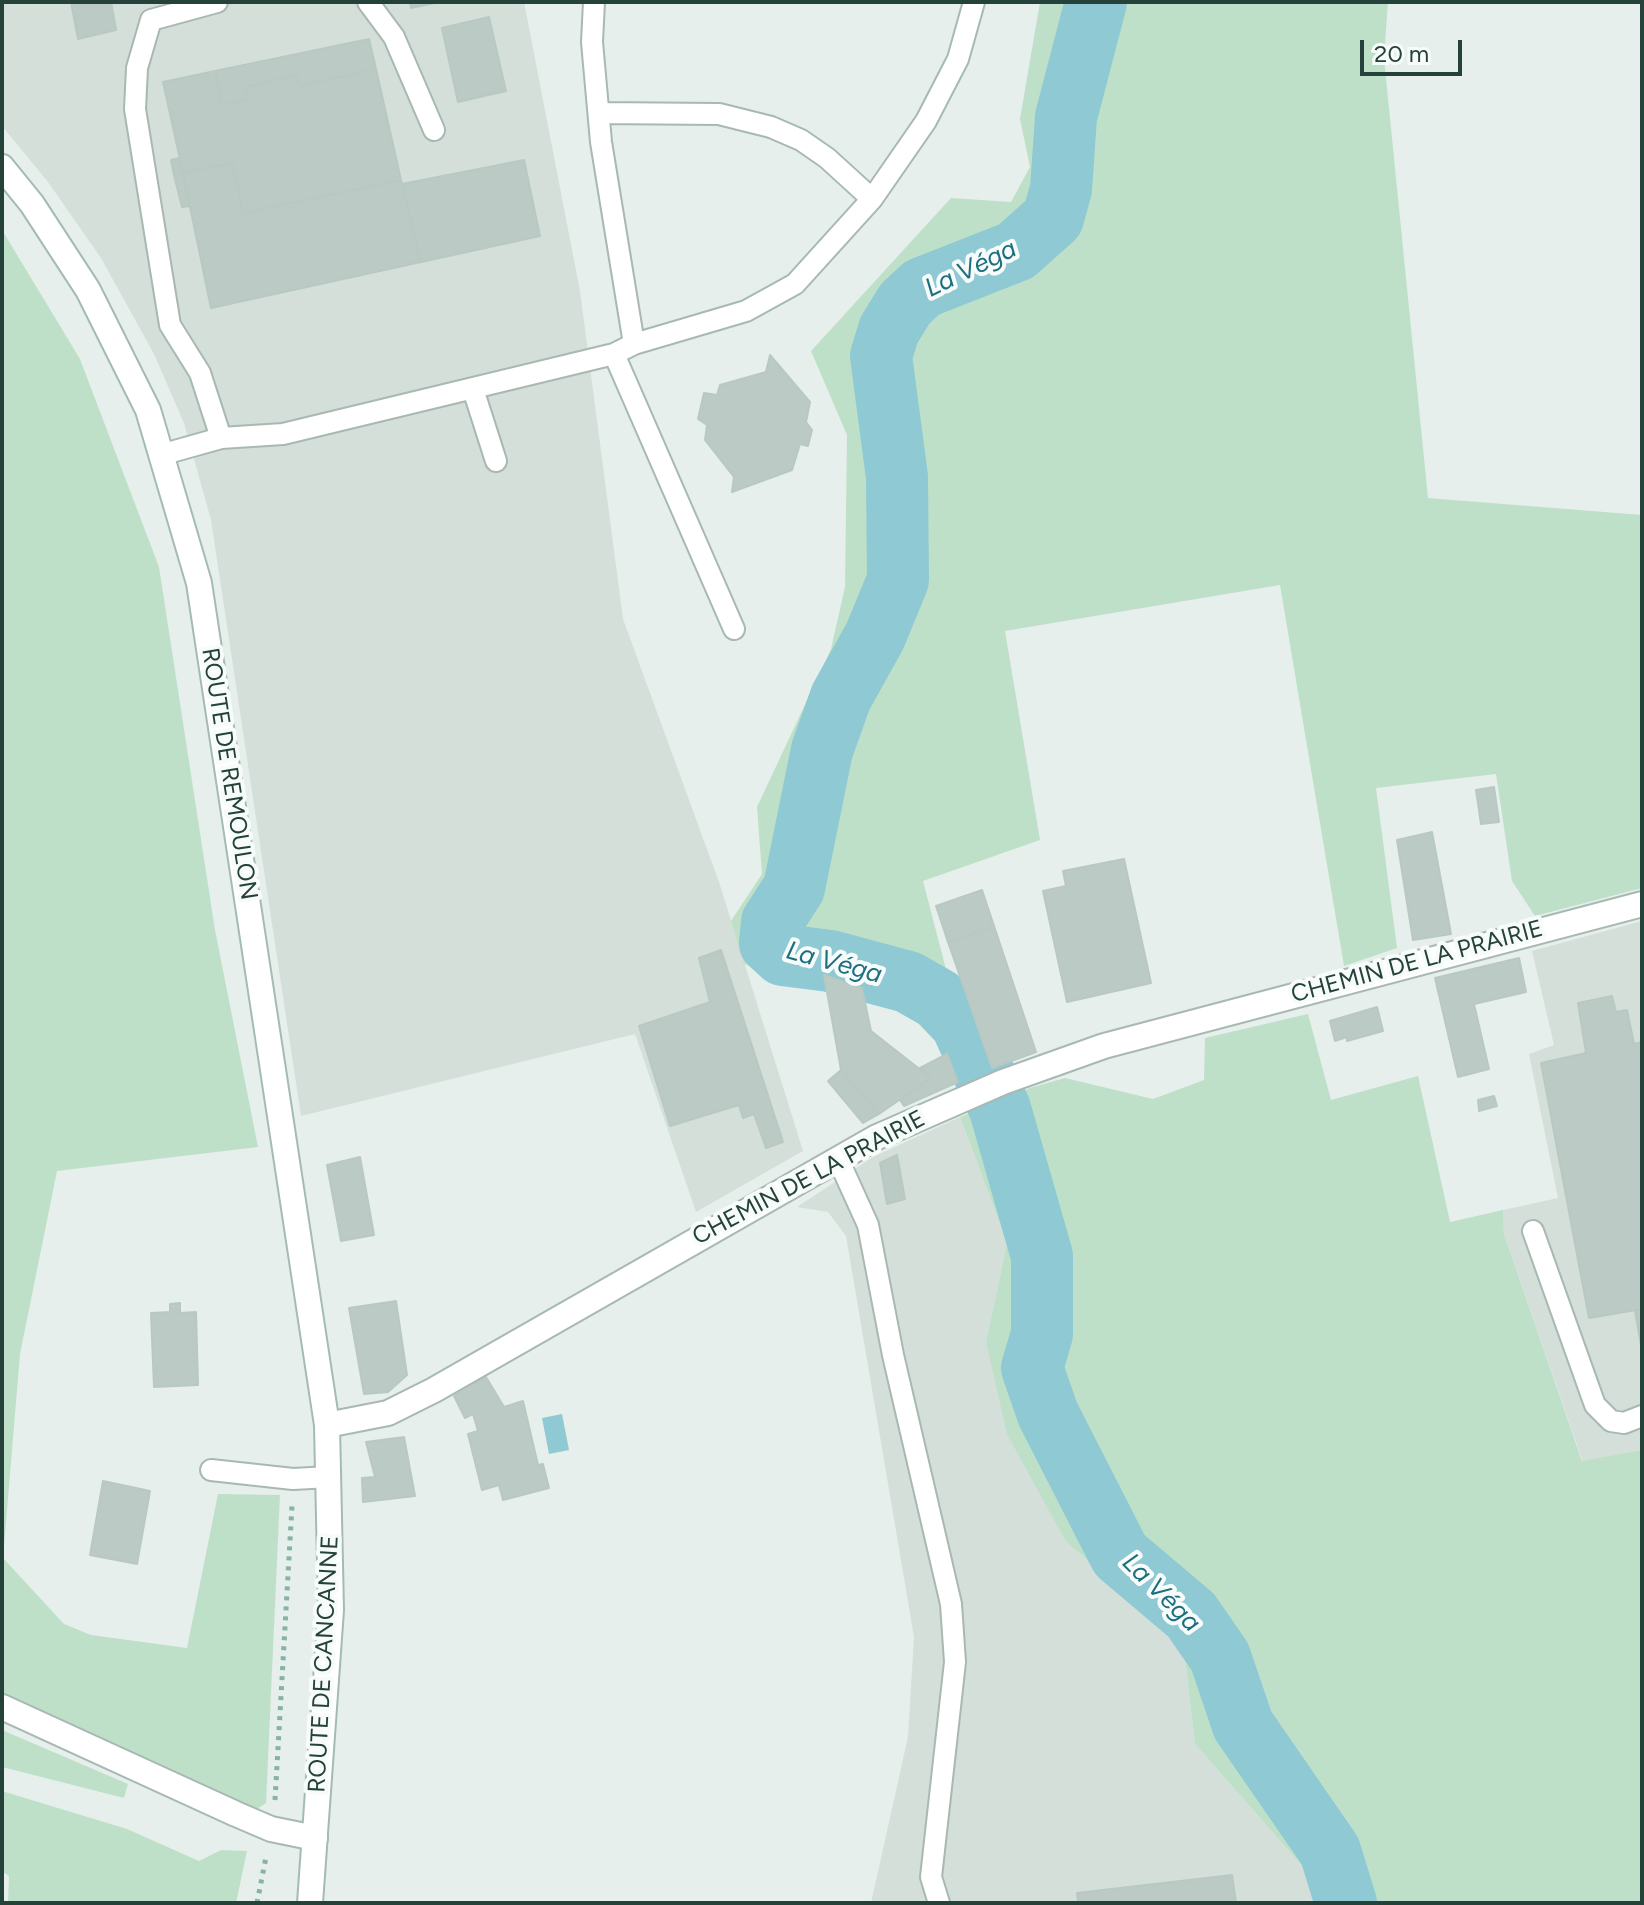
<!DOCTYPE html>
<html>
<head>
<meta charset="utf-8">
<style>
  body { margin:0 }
  #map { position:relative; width:1644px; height:1905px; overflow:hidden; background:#e6efeb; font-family:Figtree,sans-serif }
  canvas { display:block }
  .frame { position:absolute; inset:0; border:4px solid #24423a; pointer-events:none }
  .scale { position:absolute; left:1360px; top:40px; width:102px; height:36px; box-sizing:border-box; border:4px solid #24423a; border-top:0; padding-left:10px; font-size:24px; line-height:28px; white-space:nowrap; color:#24423a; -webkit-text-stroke:6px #f7fbf9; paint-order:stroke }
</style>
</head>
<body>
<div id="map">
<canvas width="1644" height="1905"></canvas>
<div class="frame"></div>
<div class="scale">20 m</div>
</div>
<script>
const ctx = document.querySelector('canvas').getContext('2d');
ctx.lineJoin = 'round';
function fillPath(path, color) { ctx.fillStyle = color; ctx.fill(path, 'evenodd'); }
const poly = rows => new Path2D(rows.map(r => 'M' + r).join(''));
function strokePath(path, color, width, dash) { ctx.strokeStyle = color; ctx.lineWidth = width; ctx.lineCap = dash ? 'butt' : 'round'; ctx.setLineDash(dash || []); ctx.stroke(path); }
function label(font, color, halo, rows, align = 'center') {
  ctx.font = font + ' Figtree,sans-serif'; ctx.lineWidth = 8; ctx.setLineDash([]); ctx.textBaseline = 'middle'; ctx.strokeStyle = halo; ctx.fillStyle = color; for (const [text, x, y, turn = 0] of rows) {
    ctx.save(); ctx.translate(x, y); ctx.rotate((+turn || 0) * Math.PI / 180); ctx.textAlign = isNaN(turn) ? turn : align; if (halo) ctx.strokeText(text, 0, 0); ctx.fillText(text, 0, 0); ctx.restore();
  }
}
const built = poly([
  [2,2,524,2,580,291,623,619,719,882,803,1151,696,1212,635,1034,301,1116,211,520,184,423,154,354,101,258,48,182,2,126],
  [1642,921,1642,1450,1583,1462,1504,1234,1503,1210,1558,1198,1529,1054,1554,1045,1532,951],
  [960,1117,1007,1243,986,1342,1066,1542,1183,1641,1195,1744,1311,1876,1320,1903,871,1903,908,1737,914,1637,846,1236,828,1212,797,1207,873,1157]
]);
const green = poly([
  [1040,2,1388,2,1384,58,1428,498,1642,515,1642,888,1535,916,1512,881,1496,774,1376,788,1397,948,1344,966,1280,585,1005,631,1040,840,923,881,953,996,918,969,826,941,803,983,744,964,731,921,762,874,757,807,831,649,845,587,847,435,811,351,951,198,1011,202,1030,167,1020,119],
  [2,230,80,359,159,567,215,930,258,1147,57,1171,20,1354,3,1558,64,1624,91,1635,187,1648,218,1494,280,1495,266,1803,254,1811,2,1692],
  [1308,1014,1331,1100,1418,1076,1450,1222,1503,1210,1504,1234,1582,1461,1642,1450,1642,1903,1320,1903,1311,1876,1195,1744,1183,1641,1066,1542,1007,1434,986,1342,1007,1243,960,1117,1030,1088,1065,1078,1153,1099,1204,1080,1205,1038],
  [2,1730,128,1784,124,1798,2,1767],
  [2,1791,127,1829,199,1861,221,1850,247,1851,236,1903,8,1903,9,1876,2,1871]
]);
const water = poly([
  [562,1414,569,1450,549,1454,542,1418]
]);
const river = poly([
  [1096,2,1066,117,1061,189,1053,218,1016,251,922,288,905,304,889,330,881,356,897,477,898,580,875,636,841,697,822,750,794,888,772,922,770,943,783,955,830,961,908,982,938,999,961,1023,1000,1109,1042,1256,1042,1334,1032,1368,1048,1414,1120,1555,1191,1615,1220,1657,1243,1725,1330,1851,1346,1903]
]);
const building = poly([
  [71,2,111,2,116,30,78,39,71,2],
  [410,2,439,2,411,8,410,2],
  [489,17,506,91,458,102,442,28,489,17],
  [369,39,376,69,299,86,297,75,245,87,248,99,222,105,215,71,369,39],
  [376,69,401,180,243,213,232,163,183,173,163,82,215,71,222,105,248,99,245,87,297,75,299,86,376,69],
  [179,158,183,173,174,175,171,160,179,158],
  [524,160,540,236,421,262,402,184,524,160],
  [232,163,243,213,401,180,421,262,211,308,183,173,232,163],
  [183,173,190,206,182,207,174,175,183,173],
  [770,355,810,402,806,422,812,430,808,446,800,444,792,470,732,492,734,477,705,440,707,425,698,419,704,393,717,395,720,385,766,372,770,355],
  [1494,787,1499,822,1481,824,1476,790,1494,787],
  [1432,832,1451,934,1413,940,1397,840,1432,832],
  [1124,859,1151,983,1067,1002,1043,891,1066,886,1063,871,1124,859],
  [982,890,994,926,948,942,936,906,982,890],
  [994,926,1036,1052,992,1068,948,942,994,926],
  [721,950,783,1142,766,1148,754,1114,743,1118,739,1105,670,1126,639,1026,710,1002,699,958,721,950],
  [1519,958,1526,992,1474,1004,1489,1069,1458,1077,1435,978,1519,958],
  [824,975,862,988,871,1031,931,1078,879,1114,841,1070,824,975],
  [1612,996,1616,1012,1627,1010,1634,1044,1642,1042,1642,1309,1589,1318,1541,1063,1586,1053,1578,1003,1612,996],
  [1377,1007,1383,1031,1347,1041,1347,1037,1335,1041,1330,1021,1377,1007],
  [947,1054,958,1082,904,1106,900,1100,931,1078,920,1068,947,1054],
  [841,1070,879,1114,863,1123,828,1081,841,1070],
  [1494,1096,1497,1106,1479,1111,1478,1100,1494,1096],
  [897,1155,905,1199,887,1204,880,1163,897,1155],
  [360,1157,374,1235,341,1241,327,1165,360,1157],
  [396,1301,407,1375,388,1392,364,1394,349,1308,396,1301],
  [180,1303,180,1313,196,1312,198,1385,154,1387,151,1313,170,1312,170,1304,180,1303],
  [1642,1309,1642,1351,1635,1311,1642,1309],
  [486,1377,504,1407,523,1401,538,1465,543,1464,549,1488,503,1500,499,1485,482,1490,468,1434,478,1431,473,1414,465,1418,454,1396,486,1377],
  [404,1437,415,1496,363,1502,362,1478,375,1477,366,1442,404,1437],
  [103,1481,150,1491,137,1564,90,1555,103,1481],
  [1232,1875,1236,1903,1078,1903,1077,1893,1232,1875]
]);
const path = poly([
  [275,1800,292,1506],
  [257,1903,266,1857]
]);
const service = poly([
  [217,2,151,20,137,68,135,109,170,325,200,373,221,438],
  [368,2,394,37,434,130],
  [594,2,592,42,601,142,634,344],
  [599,113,719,114,771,127,801,140,827,158,872,199],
  [614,354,734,629],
  [473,389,496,461],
  [164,454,221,438,283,434,614,354,634,344,746,311,795,284,872,199,926,121,958,59,974,2],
  [838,1159,868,1225,893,1355,951,1604,955,1662,931,1877,939,1903],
  [1533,1231,1595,1405,1611,1421,1624,1423,1642,1416],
  [211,1470,293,1479,330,1477]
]);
const minor = poly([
  [327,1425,388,1413,434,1390,877,1137,1003,1082,1104,1046,1642,904],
  [2,1707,236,1814,271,1829,315,1838]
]);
const secondary = poly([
  [2,167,32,204,88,290,148,410,199,583,327,1425,331,1610,310,1903]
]);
const streetNames = [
  ["ROUTE DE REMOULON",229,774,81],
  ["CHEMIN DE LA PRAIRIE",1417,962,-15],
  ["CHEMIN DE LA PRAIRIE",809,1178,-28],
  ["ROUTE DE CANCANNE",324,1664,-87]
];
const waterNames = [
  ["La Véga",971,269,-26],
  ["La Véga",834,963,15],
  ["La Véga",1161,1593,45]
];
fillPath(built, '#d4dfda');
fillPath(green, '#bfe0c8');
fillPath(water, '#8ec9d4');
strokePath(river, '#8ec9d4', 62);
fillPath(building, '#bbcac4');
strokePath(building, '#b8c9c2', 2);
strokePath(service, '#a8b8b2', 24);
strokePath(minor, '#a8b8b2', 28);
strokePath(secondary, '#a4bbb3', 28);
strokePath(path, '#86b3a5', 5, [4, 6]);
strokePath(service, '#fff', 20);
strokePath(minor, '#fff', 24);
strokePath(secondary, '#fff', 24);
label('24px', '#24423a', '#f7fbf9', streetNames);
label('italic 26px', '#1c6f80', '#f7fbf9', waterNames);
</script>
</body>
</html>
